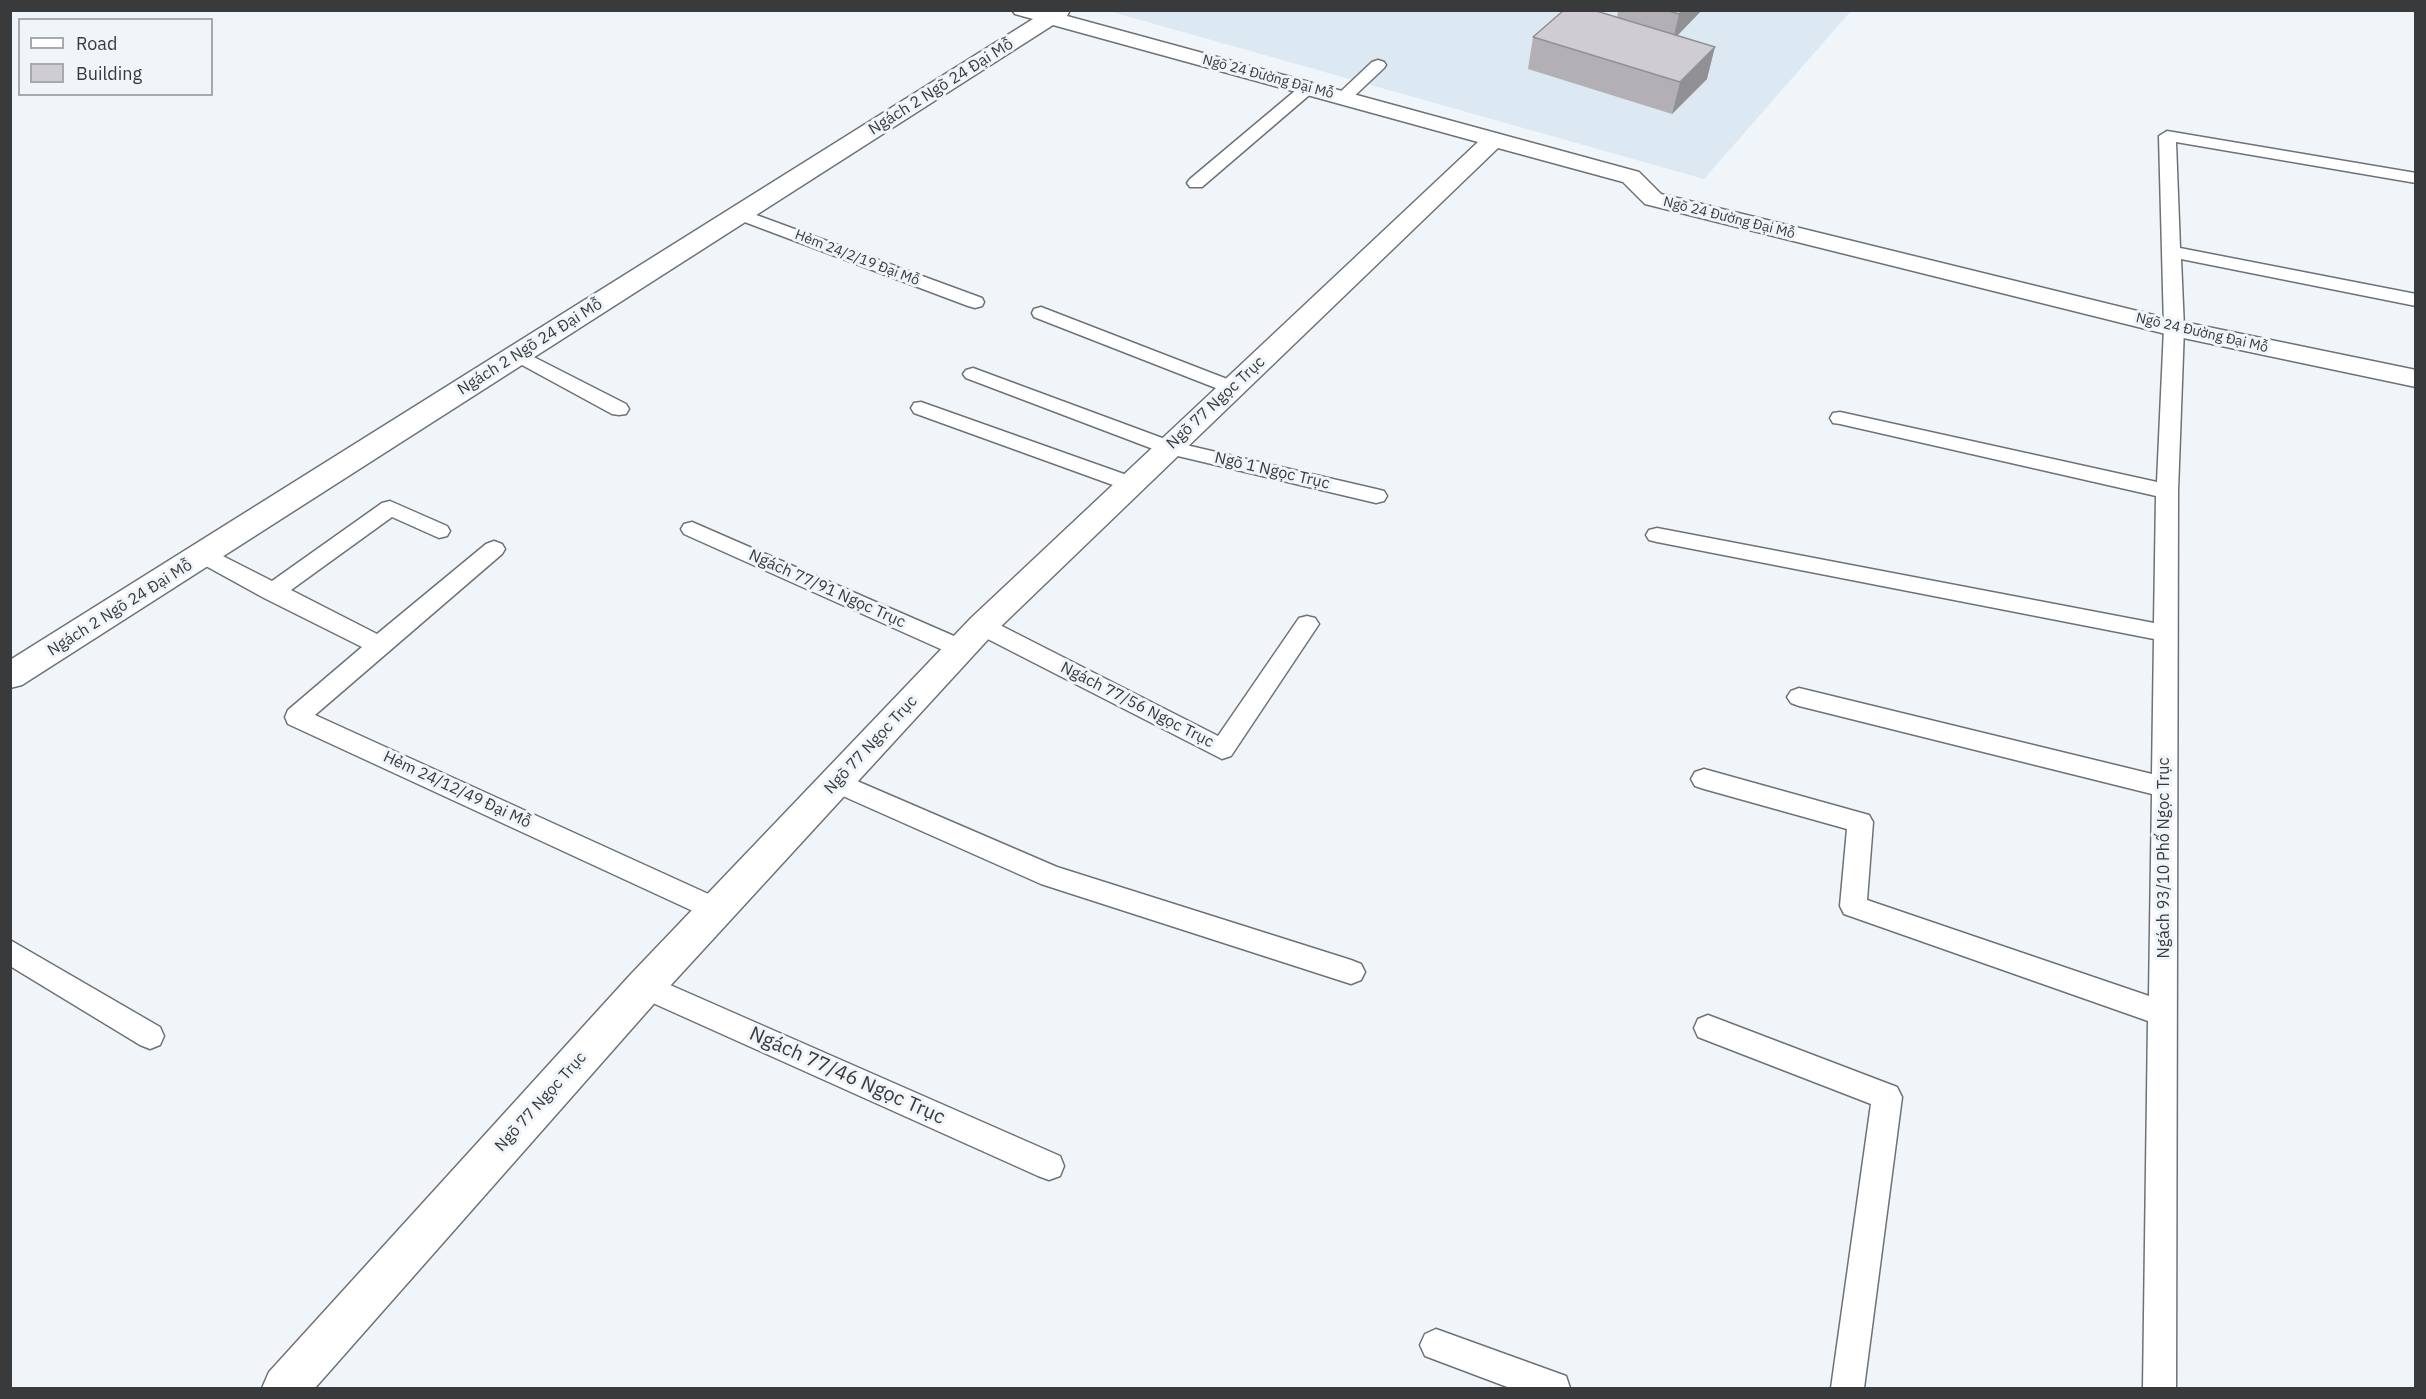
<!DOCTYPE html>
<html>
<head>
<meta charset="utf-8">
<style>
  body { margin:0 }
  #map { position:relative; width:2426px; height:1399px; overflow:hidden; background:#f0f5f9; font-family:"IBM Plex Sans",sans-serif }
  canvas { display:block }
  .frame { position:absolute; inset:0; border:12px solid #383a3b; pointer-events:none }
  .legend { position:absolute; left:18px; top:18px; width:195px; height:78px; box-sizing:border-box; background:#f0f5f9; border:2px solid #a6aaad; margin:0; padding:8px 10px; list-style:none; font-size:18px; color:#383a3b }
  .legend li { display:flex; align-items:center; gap:12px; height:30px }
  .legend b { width:30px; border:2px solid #a6aaad }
</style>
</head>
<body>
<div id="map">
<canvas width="2426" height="1399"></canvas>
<div class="frame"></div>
<ul class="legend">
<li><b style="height:8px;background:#fff"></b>Road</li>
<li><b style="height:16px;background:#cfcdd3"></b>Building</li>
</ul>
</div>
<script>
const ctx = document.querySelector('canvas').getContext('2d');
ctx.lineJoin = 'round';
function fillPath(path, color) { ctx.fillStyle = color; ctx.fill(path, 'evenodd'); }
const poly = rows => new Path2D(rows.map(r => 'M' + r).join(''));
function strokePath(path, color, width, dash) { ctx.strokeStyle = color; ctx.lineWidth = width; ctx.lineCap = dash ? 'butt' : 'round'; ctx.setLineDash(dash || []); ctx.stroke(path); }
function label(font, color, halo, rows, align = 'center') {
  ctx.font = font + ' "IBM Plex Sans",sans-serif'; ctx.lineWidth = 6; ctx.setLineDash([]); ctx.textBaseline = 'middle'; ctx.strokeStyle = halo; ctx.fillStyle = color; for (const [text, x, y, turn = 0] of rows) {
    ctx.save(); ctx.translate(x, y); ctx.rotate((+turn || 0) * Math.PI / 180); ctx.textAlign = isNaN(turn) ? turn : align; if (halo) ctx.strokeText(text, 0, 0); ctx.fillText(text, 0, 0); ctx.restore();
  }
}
const built = poly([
  [1115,10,1851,11,1704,179,1112,12]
]);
const lane = poly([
  [1378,60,1384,62,1386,65,1384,68,1349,101,1337,101,1335,98,1337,95,1372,62,1378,60],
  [1308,83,1316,88,1314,91,1202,187,1190,187,1187,183,1190,179,1302,85,1308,83],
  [2167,131,2416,173,2416,183,2176,142,2180,248,2416,294,2416,306,2181,259,2184,328,2178,491,2176,1388,2143,1388,2148,1021,1844,914,1840,906,1847,829,1704,789,1695,786,1691,779,1695,772,1704,769,1869,815,1873,822,1867,900,2149,996,2152,794,1799,706,1791,703,1787,697,1791,691,1799,688,2152,774,2154,639,1657,542,1649,540,1646,535,1649,530,1657,528,2154,623,2156,496,1840,424,1833,423,1830,418,1833,413,1840,412,2157,482,2164,328,2159,136,2167,131],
  [740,209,982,298,984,302,982,306,975,308,968,306,734,218,731,214,734,210,740,209],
  [1041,307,1240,384,1243,388,1240,392,1233,394,1226,392,1034,317,1032,313,1034,309,1041,307],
  [518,349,626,404,629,409,626,414,619,415,612,414,511,359,508,355,511,351,518,349],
  [973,368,1173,442,1376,489,1384,491,1387,496,1384,501,1376,503,1161,452,966,378,963,374,966,370,973,368],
  [921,402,1138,479,1142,484,1138,489,1131,491,1124,489,914,413,911,408,914,403,921,402],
  [390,501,447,526,450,531,447,536,439,538,392,517,291,590,377,634,486,544,494,541,502,544,505,549,502,554,315,715,726,902,730,910,726,918,717,921,708,918,288,724,285,717,288,710,362,647,264,598,195,560,192,555,195,550,203,547,211,550,272,581,382,503,390,501],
  [692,522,970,643,974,649,970,655,962,658,954,655,684,534,681,529,684,524,692,522],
  [1307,616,1315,618,1319,624,1231,756,1222,759,974,632,970,626,974,620,982,618,990,620,1218,736,1299,618,1307,616],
  [836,772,1057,867,1351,960,1361,964,1365,972,1361,980,1351,984,1041,884,827,789,823,782,827,775,836,772],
  [10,940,160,1027,164,1036,160,1045,150,1049,140,1045,10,966,10,940],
  [645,974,1060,1156,1064,1166,1060,1176,1049,1180,1038,1176,635,995,631,986,635,977,645,974],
  [1708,1015,1897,1087,1902,1097,1864,1388,1831,1388,1871,1104,1698,1037,1694,1028,1698,1019,1708,1015],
  [1436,1329,1566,1376,1570,1388,1510,1388,1425,1356,1420,1345,1425,1334,1436,1329]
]);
const street = poly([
  [1012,10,1070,10,1067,16,1639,172,1661,194,2174,320,2416,370,2416,387,2174,336,1645,204,1623,182,1498,148,993,634,659,998,315,1388,262,1388,269,1372,631,974,971,618,1478,142,1053,25,22,685,10,688,10,660,1033,19,1015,14,1012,10]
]);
const wall = poly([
  [1618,10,1702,10,1677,36,1707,79,1672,114,1528,69,1533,37,1617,18]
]);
const shadedWall = poly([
  [1683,10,1702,10,1673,40,1679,14],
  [1715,47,1707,79,1672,114,1680,82]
]);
const building = poly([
  [1564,10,1593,10,1715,47,1680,82,1533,37,1564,10],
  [1665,10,1683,10,1679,14,1665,10]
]);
const farStreetnames = [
  ["Ngõ 24 Đường Đại Mỗ",1268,77,15],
  ["Ngõ 24 Đường Đại Mỗ",1729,218,14],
  ["Hẻm 24/2/19 Đại Mỗ",857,258,21],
  ["Ngõ 24 Đường Đại Mỗ",2202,333,13]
];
const streetNames = [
  ["Ngách 2 Ngõ 24 Đại Mỗ",941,87,-32],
  ["Ngách 2 Ngõ 24 Đại Mỗ",530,347,-32],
  ["Ngõ 77 Ngọc Trục",1216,403,-43],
  ["Ngõ 1 Ngọc Trục",1272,471,13],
  ["Ngách 77/91 Ngọc Trục",827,589,24],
  ["Ngách 2 Ngõ 24 Đại Mỗ",120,608,-32],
  ["Ngách 77/56 Ngọc Trục",1137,705,27],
  ["Ngõ 77 Ngọc Trục",871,745,-47],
  ["Hẻm 24/12/49 Đại Mỗ",457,790,25],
  ["Ngách 93/10 Phố Ngọc Trục",2164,858,-90],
  ["Ngõ 77 Ngọc Trục",541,1102,-48]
];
const nearStreetnames = [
  ["Ngách 77/46 Ngọc Trục",847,1076,24]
];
fillPath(built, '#dde9f2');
strokePath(lane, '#6e7276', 3);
strokePath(street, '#6e7276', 3);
fillPath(lane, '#fff');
fillPath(street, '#fff');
fillPath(wall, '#b2b0b5');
fillPath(shadedWall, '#919094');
fillPath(building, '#cfcdd3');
strokePath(building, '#919094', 1.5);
label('14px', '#383a3b', '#f0f5f9', farStreetnames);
label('16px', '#383a3b', '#f0f5f9', streetNames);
label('20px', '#383a3b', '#f0f5f9', nearStreetnames);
</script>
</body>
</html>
